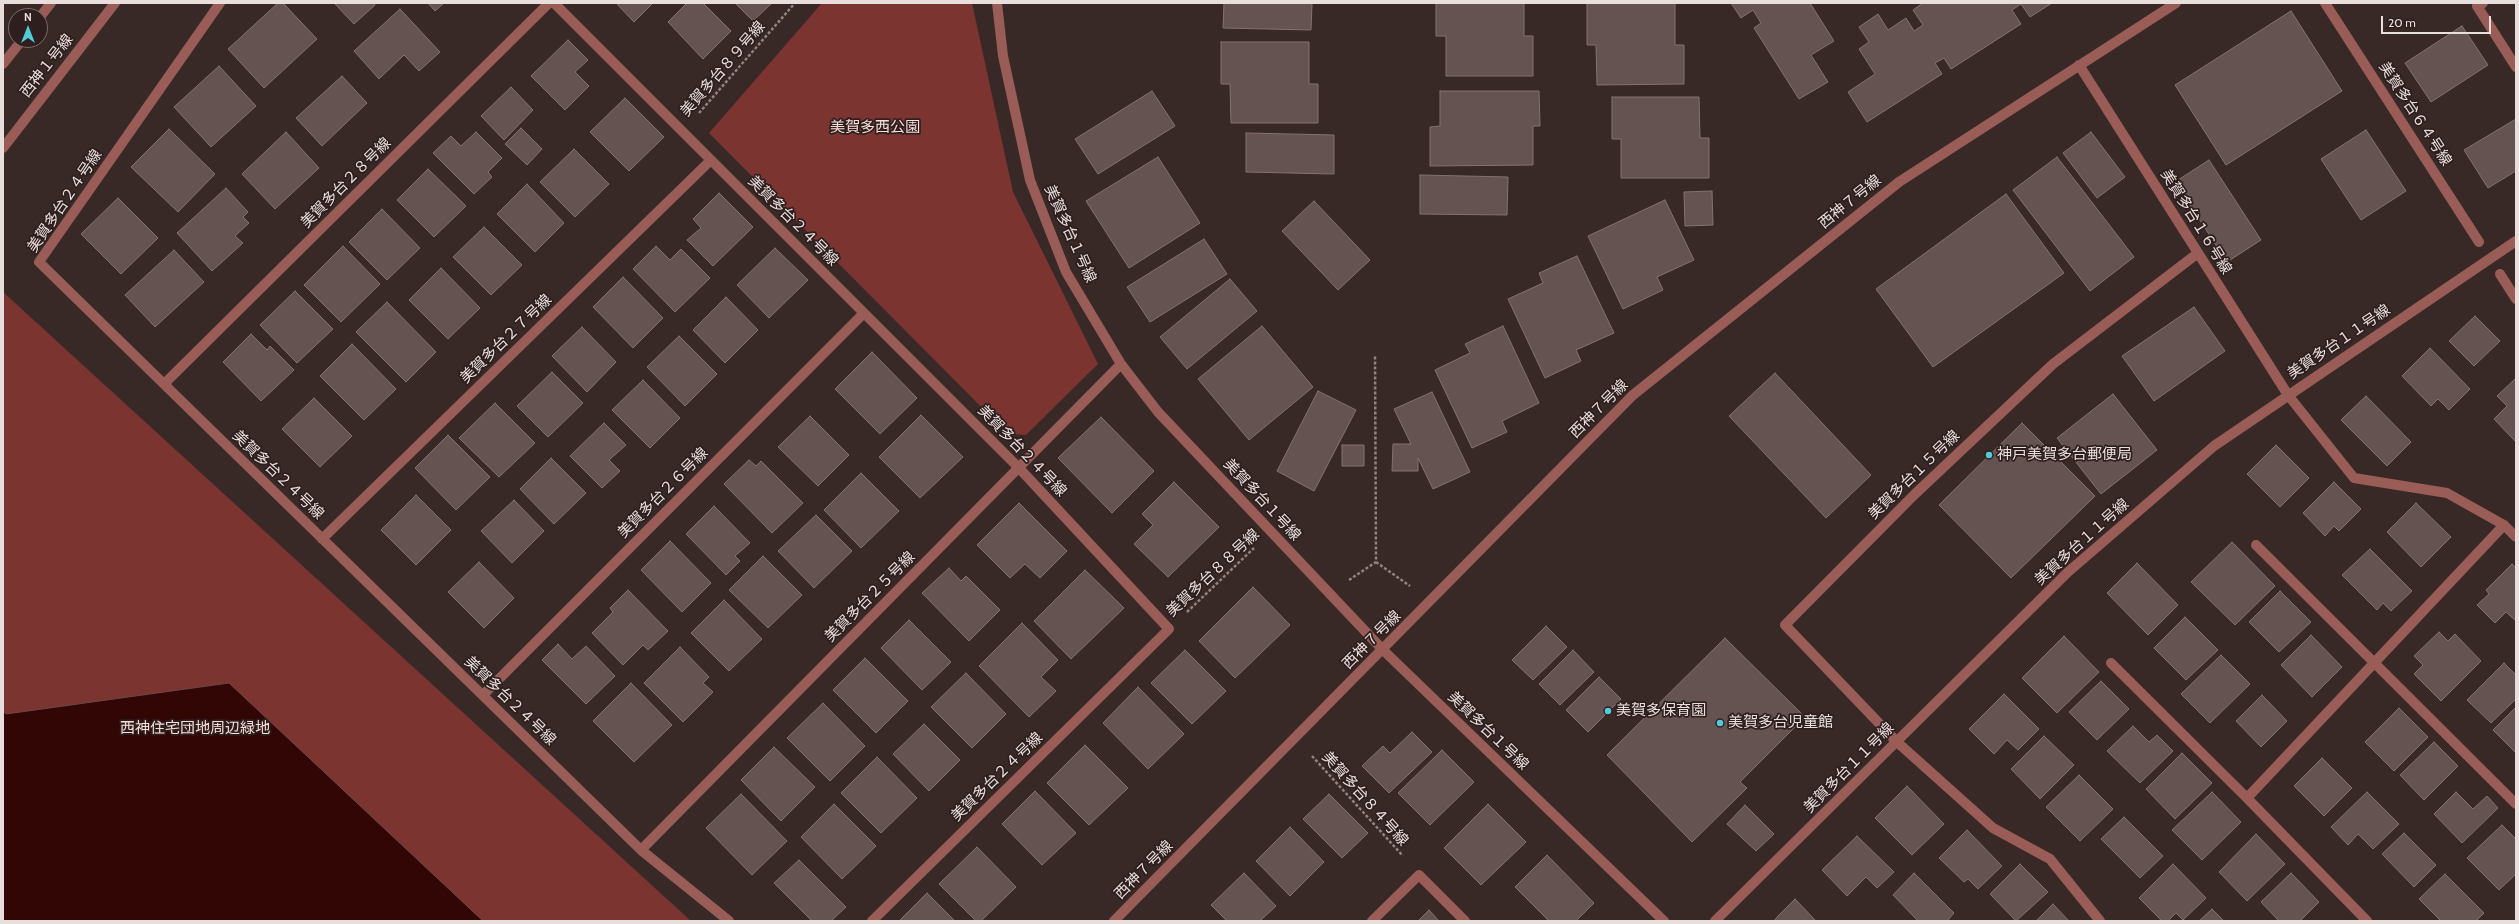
<!DOCTYPE html>
<html>
<head>
<meta charset="utf-8">
<style>
  body { margin:0 }
  #map { position:relative; width:2519px; height:924px; overflow:hidden; background:#382927; font-family:Cabin,sans-serif }
  canvas { display:block }
  .frame { position:absolute; inset:0; border:4px solid #e8dedc; pointer-events:none }
  .north { position:absolute; left:8px; top:8px; width:40px; height:40px; box-sizing:border-box; background:#2e1f1e; border:1px solid #786b6a; border-radius:50%; rotate:0deg; font-size:11px; font-weight:700; line-height:16px; text-align:center; color:#e8dedc }
  .north::after { content:''; display:block; margin:auto; width:14px; height:18px; background:#52cbd9; clip-path:polygon(50% 0,100% 100%,50% 72%,0 100%) }
  .scale { position:absolute; left:2381px; top:16px; width:110px; height:18px; box-sizing:border-box; border:2px solid #e8dedc; border-top:0; padding-left:5px; font-size:12px; line-height:14px; white-space:nowrap; color:#e8dedc; -webkit-text-stroke:3px #2e1f1e; paint-order:stroke }
</style>
</head>
<body>
<div id="map">
<canvas width="2519" height="924"></canvas>
<div class="frame"></div>
<div class="north">N</div>
<div class="scale">20 m</div>
</div>
<script>
const ctx = document.querySelector('canvas').getContext('2d');
ctx.lineJoin = 'round';
function fillPath(path, color) { ctx.fillStyle = color; ctx.fill(path, 'evenodd'); }
const poly = rows => new Path2D(rows.map(r => 'M' + r).join(''));
function strokePath(path, color, width, dash) { ctx.strokeStyle = color; ctx.lineWidth = width; ctx.lineCap = dash ? 'butt' : 'round'; ctx.setLineDash(dash || []); ctx.stroke(path); }
function label(font, color, halo, rows, align = 'center') {
  ctx.font = font + ' Cabin,"Noto Sans JP",sans-serif'; ctx.lineWidth = 3.5; ctx.setLineDash([]); ctx.textBaseline = 'middle'; ctx.strokeStyle = halo; ctx.fillStyle = color; for (const [text, x, y, turn = 0] of rows) {
    ctx.save(); ctx.translate(x, y); ctx.rotate((+turn || 0) * Math.PI / 180); ctx.textAlign = isNaN(turn) ? turn : align; if (halo) ctx.strokeText(text, 0, 0); ctx.fillText(text, 0, 0); ctx.restore();
  }
}
const green = poly([
  [822,3,972,3,1013,192,1098,364,1026,435,1008,434,709,133],
  [3,292,691,921,3,921]
]);
const water = poly([
  [229,683,483,921,3,921,3,711,6,714,229,683]
]);
const building = poly([
  [278,3,283,3,317,39,264,88,228,49,278,3],
  [334,3,374,3,375,5,354,24,334,3],
  [428,3,444,3,435,11,428,3],
  [616,3,653,3,634,22,616,3],
  [687,3,703,3,731,31,703,59,668,22,687,3],
  [735,3,772,3,753,21,735,3],
  [1224,3,1312,3,1311,30,1223,28,1224,3],
  [1436,3,1524,3,1524,36,1533,36,1533,76,1446,76,1446,36,1436,36,1436,3],
  [1587,3,1675,3,1675,45,1684,45,1684,84,1597,85,1596,45,1587,45,1587,3],
  [1731,3,1810,3,1834,41,1811,55,1828,82,1799,99,1754,28,1761,23,1753,10,1741,18,1731,3],
  [1923,3,2052,3,2030,17,2021,4,2012,10,2021,24,1951,69,1944,58,1935,63,1942,74,1867,122,1848,92,1875,74,1859,49,1869,42,1859,27,1878,14,1888,30,1906,18,1914,31,1923,25,1913,10,1923,3],
  [400,9,440,52,419,71,404,55,379,79,354,51,400,9],
  [2291,11,2342,91,2226,165,2175,85,2291,11],
  [2462,26,2488,65,2431,102,2405,63,2462,26],
  [568,40,588,60,575,72,589,86,565,110,531,76,568,40],
  [1221,42,1309,42,1309,84,1318,84,1318,123,1231,123,1230,84,1221,84,1221,42],
  [219,66,256,106,211,147,174,107,219,66],
  [342,76,367,103,322,146,296,118,342,76],
  [511,87,533,110,504,140,481,116,511,87],
  [1152,91,1175,126,1098,174,1075,139,1152,91],
  [1440,91,1539,91,1540,126,1533,126,1533,165,1430,166,1430,127,1440,126,1440,91],
  [1612,97,1699,97,1700,138,1709,138,1709,178,1621,178,1621,139,1612,139,1612,97],
  [625,98,664,137,629,171,590,132,625,98],
  [2516,119,2516,171,2488,188,2464,150,2516,119],
  [521,128,542,149,527,165,505,144,521,128],
  [169,129,215,174,178,212,131,167,169,129],
  [2366,130,2406,191,2361,220,2321,159,2366,130],
  [286,132,319,168,275,209,242,174,286,132],
  [476,132,502,158,488,172,492,177,474,194,433,153,451,136,461,146,476,132],
  [2091,132,2125,177,2097,198,2063,153,2091,132],
  [1246,133,1334,135,1334,174,1246,172,1246,133],
  [574,149,609,184,575,217,540,182,574,149],
  [1158,157,1200,223,1129,268,1086,201,1158,157],
  [2057,157,2134,257,2090,291,2013,190,2057,157],
  [2209,160,2261,240,2227,262,2175,182,2209,160],
  [428,169,466,206,434,237,397,200,428,169],
  [1420,175,1508,177,1507,215,1420,214,1420,175],
  [527,184,564,223,535,252,497,214,527,184],
  [226,188,248,212,243,217,249,223,235,236,243,243,212,271,177,233,226,188],
  [1712,191,1713,225,1685,226,1684,192,1712,191],
  [719,193,753,227,713,266,687,240,701,228,693,219,719,193],
  [2006,194,2064,273,1933,367,1876,289,2006,194],
  [118,198,158,238,121,274,81,234,118,198],
  [1665,200,1694,260,1657,277,1663,290,1623,309,1588,236,1665,200],
  [1314,201,1370,260,1338,290,1282,231,1314,201],
  [382,209,420,248,387,280,349,242,382,209],
  [484,227,522,265,491,295,453,257,484,227],
  [1204,239,1227,274,1150,322,1127,287,1204,239],
  [343,246,380,284,341,322,304,285,343,246],
  [656,246,670,260,681,249,710,278,675,312,633,269,656,246],
  [775,248,808,280,769,318,737,285,775,248],
  [174,250,204,282,155,327,125,295,174,250],
  [1577,256,1614,333,1576,350,1581,361,1545,378,1508,299,1543,283,1539,273,1577,256],
  [441,268,480,308,448,339,409,300,441,268],
  [623,277,663,318,633,348,593,307,623,277],
  [1230,279,1257,311,1187,369,1160,337,1230,279],
  [295,291,333,329,297,363,260,325,295,291],
  [726,297,758,330,725,363,693,330,726,297],
  [387,302,436,352,406,382,356,332,387,302],
  [2194,307,2225,351,2154,401,2122,356,2194,307],
  [2475,316,2500,341,2474,366,2449,341,2475,316],
  [1262,326,1313,387,1249,440,1198,379,1262,326],
  [1503,326,1539,403,1502,421,1507,432,1472,448,1435,370,1470,353,1465,344,1503,326],
  [582,327,616,362,587,392,552,356,582,327],
  [251,334,267,350,270,346,294,370,261,401,223,362,251,334],
  [679,336,717,374,685,406,647,367,679,336],
  [352,344,396,389,364,420,320,376,352,344],
  [2430,348,2470,389,2449,410,2438,399,2431,406,2402,376,2430,348],
  [872,352,917,398,880,434,835,389,872,352],
  [552,372,583,403,548,437,517,406,552,372],
  [1775,373,1871,475,1826,518,1729,416,1775,373],
  [2516,378,2516,440,2515,441,2494,419,2507,406,2497,396,2516,378],
  [643,380,680,418,650,448,612,410,643,380],
  [1318,391,1356,410,1314,491,1277,471,1318,391],
  [1432,392,1470,472,1433,489,1418,458,1418,471,1392,471,1393,444,1411,444,1394,409,1432,392],
  [2113,394,2157,450,2101,494,2057,438,2113,394],
  [2366,396,2411,442,2387,466,2341,420,2366,396],
  [314,398,352,436,320,467,282,429,314,398],
  [495,403,535,443,499,477,459,438,495,403],
  [921,415,963,457,920,498,879,457,921,415],
  [810,416,849,455,818,486,778,447,810,416],
  [1101,417,1154,471,1112,513,1058,458,1101,417],
  [604,423,626,445,609,460,620,471,602,488,570,456,604,423],
  [2022,423,2095,496,2011,578,1939,505,2022,423],
  [448,435,490,477,456,510,415,468,448,435],
  [1342,445,1364,445,1364,466,1342,466,1342,445],
  [2276,445,2309,478,2280,507,2247,474,2276,445],
  [551,458,586,493,554,524,520,489,551,458],
  [749,460,756,466,761,461,803,503,772,533,724,484,749,460],
  [861,473,899,511,861,548,824,510,861,473],
  [1174,482,1219,527,1168,577,1134,544,1153,525,1142,514,1174,482],
  [2334,482,2361,509,2339,531,2334,526,2325,536,2303,513,2334,482],
  [416,495,451,530,416,565,381,530,416,495],
  [514,500,544,531,512,563,481,531,514,500],
  [1019,503,1067,551,1040,578,1025,564,1010,578,977,545,1019,503],
  [2416,503,2451,537,2421,567,2387,532,2416,503],
  [714,506,750,543,735,556,740,561,726,575,686,534,714,506],
  [816,515,852,551,814,588,778,551,816,515],
  [670,541,711,583,682,612,641,570,670,541],
  [2232,542,2275,586,2235,625,2191,582,2232,542],
  [2370,549,2412,591,2391,611,2383,603,2377,610,2342,575,2370,549],
  [763,556,802,595,768,628,729,590,763,556],
  [479,562,514,598,484,628,448,592,479,562],
  [2137,563,2178,605,2148,635,2107,593,2137,563],
  [2512,564,2516,568,2516,621,2506,612,2495,623,2477,605,2489,594,2486,590,2512,564],
  [949,568,961,581,966,576,1000,610,969,641,922,593,949,568],
  [1085,570,1124,608,1071,659,1034,621,1085,570],
  [1253,587,1290,625,1235,678,1199,641,1253,587],
  [628,590,668,631,648,650,643,645,623,665,592,633,613,612,610,608,628,590],
  [2280,591,2311,622,2279,652,2249,622,2280,591],
  [724,600,762,639,729,671,691,633,724,600],
  [2185,617,2218,650,2186,680,2154,648,2185,617],
  [909,620,951,662,922,690,881,648,909,620],
  [1022,623,1058,660,1041,677,1056,691,1029,717,979,666,1022,623],
  [1546,626,1567,647,1533,680,1512,660,1546,626],
  [2439,632,2448,641,2455,634,2481,661,2441,701,2414,674,2423,665,2414,656,2439,632],
  [2311,635,2342,667,2312,697,2281,665,2311,635],
  [2064,636,2099,672,2057,713,2022,678,2064,636],
  [1725,638,1805,717,1740,782,1747,788,1692,842,1607,755,1725,638],
  [558,644,572,659,586,646,615,676,586,704,542,660,558,644],
  [680,647,709,677,703,683,713,692,683,722,644,683,680,647],
  [1185,650,1226,691,1192,724,1151,683,1185,650],
  [1573,650,1594,672,1560,705,1539,684,1573,650],
  [2221,655,2250,684,2210,723,2181,694,2221,655],
  [865,658,908,701,876,733,833,690,865,658],
  [2504,663,2516,675,2516,699,2491,723,2467,700,2504,663],
  [966,673,1006,714,972,748,931,707,966,673],
  [1599,677,1621,699,1588,732,1566,710,1599,677],
  [2101,681,2129,709,2097,740,2069,712,2101,681],
  [631,683,672,725,634,762,593,721,631,683],
  [1138,687,1184,734,1148,769,1103,723,1138,687],
  [2004,694,2039,729,2018,750,2007,740,1994,754,1969,729,2004,694],
  [2262,695,2287,721,2261,747,2236,721,2262,695],
  [823,703,865,746,830,781,787,738,823,703],
  [2516,707,2516,753,2493,730,2516,707],
  [2399,708,2428,737,2394,771,2365,742,2399,708],
  [924,724,960,760,929,791,893,754,924,724],
  [2133,726,2149,742,2157,735,2173,751,2140,783,2107,751,2133,726],
  [1412,732,1432,752,1389,793,1362,766,1383,746,1390,753,1412,732],
  [2044,736,2074,765,2040,799,2011,769,2044,736],
  [2434,742,2458,766,2424,800,2400,775,2434,742],
  [1085,745,1128,788,1089,825,1047,783,1085,745],
  [774,747,815,787,781,821,741,780,774,747],
  [1442,750,1474,782,1430,825,1398,793,1442,750],
  [2182,753,2212,783,2175,819,2146,789,2182,753],
  [877,757,917,798,881,833,841,793,877,757],
  [2322,758,2352,788,2324,816,2294,786,2322,758],
  [2079,775,2113,809,2080,841,2046,807,2079,775],
  [1907,786,1944,824,1912,855,1875,818,1907,786],
  [1035,791,1076,833,1042,865,1002,824,1035,791],
  [2212,792,2241,822,2202,860,2172,830,2212,792],
  [2367,792,2399,824,2373,849,2358,834,2348,845,2331,827,2367,792],
  [2456,792,2473,809,2487,796,2498,808,2462,843,2434,814,2456,792],
  [741,794,787,841,752,875,706,828,741,794],
  [1329,794,1368,833,1342,858,1303,819,1329,794],
  [834,804,876,846,842,879,801,837,834,804],
  [1488,804,1526,842,1481,885,1444,848,1488,804],
  [1745,805,1774,834,1756,851,1727,824,1745,805],
  [2124,817,2163,856,2140,878,2101,839,2124,817],
  [2502,825,2516,839,2516,874,2499,890,2467,858,2502,825],
  [1290,827,1324,862,1290,896,1256,861,1290,827],
  [1967,830,2002,866,1978,889,1968,879,1964,882,1939,858,1967,830],
  [2404,833,2436,865,2414,887,2382,854,2404,833],
  [2256,834,2285,864,2247,901,2219,872,2256,834],
  [1857,836,1894,872,1877,888,1866,877,1847,896,1822,870,1857,836],
  [977,847,1016,887,981,921,976,921,939,884,977,847],
  [1547,855,1594,903,1576,921,1549,921,1515,887,1547,855],
  [799,860,846,907,831,921,812,921,774,883,799,860],
  [2020,864,2048,892,2016,921,1990,894,2020,864],
  [2173,864,2206,898,2183,920,2176,913,2168,921,2162,921,2139,898,2173,864],
  [1244,873,1276,906,1260,921,1227,921,1211,905,1244,873],
  [1914,873,1954,913,1947,921,1918,921,1893,895,1914,873],
  [2291,873,2319,902,2300,921,2279,921,2261,902,2291,873],
  [2445,874,2484,913,2476,921,2441,921,2419,899,2445,874],
  [927,893,955,921,899,921,927,893],
  [1795,899,1816,921,1774,921,1778,916,1795,899],
  [2053,904,2069,921,2036,921,2053,904],
  [2212,909,2224,921,2199,921,2212,909],
  [1429,910,1439,921,1418,921,1429,910]
]);
const path = poly([
  [699,113,795,3],
  [1376,562,1410,586],
  [1349,580,1376,562,1375,355],
  [1187,612,1254,548],
  [1312,756,1403,856]
]);
const minor = poly([
  [220,3,39,262,641,850,729,921],
  [554,3,1019,468,1169,629,872,921],
  [997,3,1003,56,1030,180,1066,272,1121,364,1158,412,1383,650,1664,921],
  [2325,3,2479,242],
  [2483,3,2477,6,2516,67],
  [40,17,51,3],
  [3,64,22,40],
  [2079,65,2288,395,2354,478,2447,493,2504,525,2516,537],
  [3,148,115,3],
  [2500,274,2516,299],
  [164,384,549,3],
  [322,539,711,160],
  [2256,545,2516,804],
  [2111,663,2247,798],
  [483,695,864,313],
  [641,850,1121,364],
  [1114,921,1633,395,1899,182,2176,3],
  [1372,921,1419,875,1465,921],
  [1715,921,2068,572,2214,446,2516,241],
  [2100,921,2050,859,1993,828,1897,742,1785,625,1915,494,2053,364,2198,253],
  [2367,921,2247,798,2504,525]
]);
const markers = [
  [1989,455,4,"#52cbd9"],
  [1608,711,4,"#52cbd9"],
  [1720,723,4,"#52cbd9"]
];
const streetNames = [
  ["西神１号線",47,66,-52],
  ["美賀多台８９号線",723,69,-49],
  ["美賀多台６４号線",2415,114,57],
  ["美賀多台２８号線",346,183,-45],
  ["美賀多台２４号線",65,201,-56],
  ["西神７号線",1850,202,-39],
  ["美賀多台２４号線",793,221,45],
  ["美賀多台１６号線",2196,222,58],
  ["美賀多台１号線",1070,234,66],
  ["美賀多台２７号線",506,339,-44],
  ["美賀多台１１号線",2339,342,-34],
  ["西神７号線",1599,409,-45],
  ["美賀多台２４号線",1022,451,46],
  ["美賀多台２４号線",278,475,44],
  ["美賀多台１５号線",1914,475,-44],
  ["美賀多台２６号線",663,493,-45],
  ["美賀多台１号線",1262,500,47],
  ["美賀多台１１号線",2082,542,-42],
  ["美賀多台８８号線",1213,573,-43],
  ["美賀多台２５号線",870,597,-45],
  ["西神７号線",1372,640,-45],
  ["美賀多台２４号線",510,701,44],
  ["美賀多台１号線",1488,731,44],
  ["美賀多台１１号線",1849,768,-45],
  ["美賀多台２４号線",997,777,-44],
  ["美賀多台８４号線",1365,799,48],
  ["西神７号線",1144,870,-45]
];
const parkNames = [
  ["美賀多西公園",875,128],
  ["西神住宅団地周辺緑地",195,729]
];
const poiNames = [
  ["神戸美賀多台郵便局",1997,455],
  ["美賀多保育園",1616,711],
  ["美賀多台児童館",1728,723]
];
fillPath(green, '#7c3430');
fillPath(water, '#330606');
strokePath(water, '#694746', 1);
fillPath(building, '#655351');
strokePath(building, '#857270', 1);
strokePath(path, '#908381', 2.5, [3, 2]);
strokePath(minor, '#995c56', 10);
for (const [x, y, r, color] of markers) { const dot = new Path2D(); dot.arc(x, y, r, 0, 2 * Math.PI); ctx.fillStyle = color; ctx.fill(dot); strokePath(dot, '#2e1f1e', 1.5); }
label('15px', '#e8dedc', '#2e1f1e', streetNames);
label('15px', '#f7dcd8', '#2e1f1e', parkNames);
label('15px', '#e8dedc', '#2e1f1e', poiNames, 'left');
</script>
</body>
</html>
